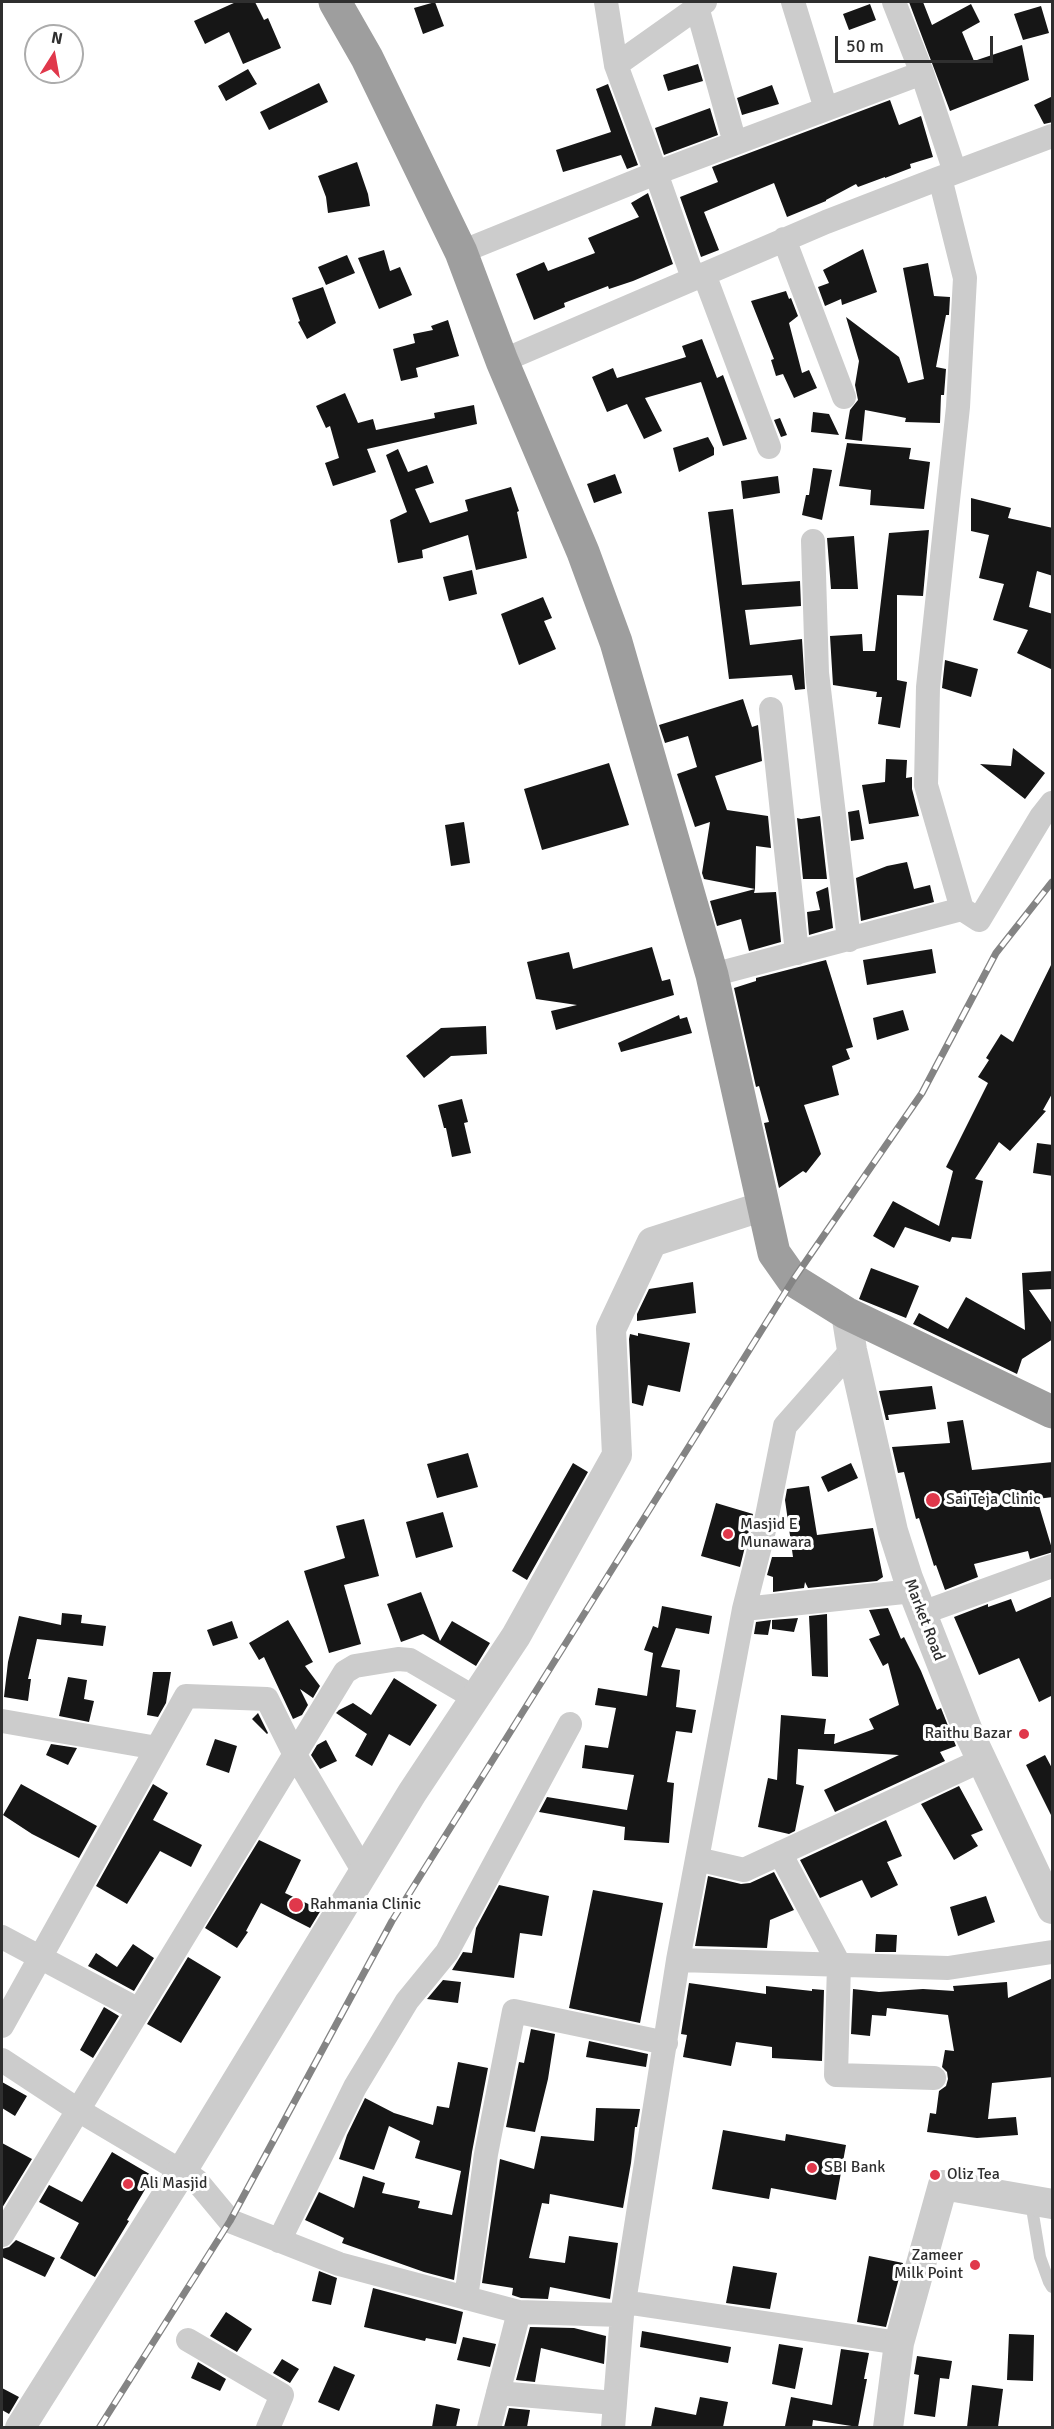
<!DOCTYPE html>
<html>
<head>
<meta charset="utf-8">
<style>
  body { margin:0 }
  #map { position:relative; width:1054px; height:2429px; overflow:hidden; background:#fff; font-family:Signika,sans-serif }
  canvas { display:block }
  .frame { position:absolute; inset:0; border:3px solid #2f2f2f; pointer-events:none }
  .north { position:absolute; left:24px; top:24px; width:60px; height:60px; box-sizing:border-box; background:#fff; border:2px solid #acacac; border-radius:50%; rotate:11deg; font-size:16px; font-weight:700; line-height:24px; text-align:center; color:#2f2f2f }
  .north::after { content:''; display:block; margin:auto; width:21px; height:27px; background:#e0384b; clip-path:polygon(50% 0,100% 100%,50% 72%,0 100%) }
  .scale { position:absolute; left:835px; top:36px; width:158px; height:27px; box-sizing:border-box; border:3px solid #2f2f2f; border-top:0; padding-left:8px; font-size:18px; line-height:21px; white-space:nowrap; color:#2f2f2f; -webkit-text-stroke:4px #fff; paint-order:stroke }
</style>
</head>
<body>
<div id="map">
<canvas width="1054" height="2429"></canvas>
<div class="frame"></div>
<div class="north">N</div>
<div class="scale">50 m</div>
</div>
<script>
const ctx = document.querySelector('canvas').getContext('2d');
ctx.lineJoin = 'round';
function fillPath(path, color) { ctx.fillStyle = color; ctx.fill(path, 'evenodd'); }
const poly = rows => new Path2D(rows.map(r => 'M' + r).join(''));
function strokePath(path, color, width, dash) { ctx.strokeStyle = color; ctx.lineWidth = width; ctx.lineCap = dash ? 'butt' : 'round'; ctx.setLineDash(dash || []); ctx.stroke(path); }
function label(font, color, halo, rows, align = 'center') {
  ctx.font = font + ' Signika,sans-serif'; ctx.lineWidth = 6; ctx.setLineDash([]); ctx.textBaseline = 'middle'; ctx.strokeStyle = halo; ctx.fillStyle = color; for (const [text, x, y, turn = 0] of rows) {
    ctx.save(); ctx.translate(x, y); ctx.rotate((+turn || 0) * Math.PI / 180); ctx.textAlign = isNaN(turn) ? turn : align; if (halo) ctx.strokeText(text, 0, 0); ctx.fillText(text, 0, 0); ctx.restore();
  }
}
const building = poly([
  [236,2,255,2,264,20,268,18,281,48,243,64,229,32,205,44,194,21],
  [435,2,444,26,423,34,414,8],
  [909,2,923,2,932,25,971,4,980,22,962,32,974,61,1022,45,1029,80,950,111],
  [870,4,876,20,849,30,843,14],
  [1041,6,1049,33,1023,40,1014,14],
  [698,64,703,81,668,91,663,75],
  [248,69,257,84,226,101,218,86],
  [319,83,328,102,269,130,260,112],
  [608,84,638,165,627,169,621,155,563,172,556,150,611,132,596,89],
  [772,85,779,104,742,115,737,98],
  [1053,96,1053,122,1044,124,1034,105],
  [890,100,899,125,921,116,933,157,910,164,911,168,885,178,885,177,858,187,856,184,826,200,826,201,787,217,774,183,704,212,719,250,701,257,680,197,718,182,712,167],
  [710,108,718,135,664,155,655,128],
  [357,162,368,194,370,206,328,213,326,197,318,176],
  [648,193,673,264,633,281,609,289,608,286,564,303,565,307,534,320,516,274,544,262,548,271,595,253,588,238,639,217,631,203],
  [863,249,877,292,842,305,841,299,825,306,818,287,829,283,823,270],
  [384,250,390,271,400,267,412,295,379,309,358,258],
  [347,255,355,273,326,285,318,267],
  [928,263,934,296,950,297,949,315,946,315,936,367,946,369,944,395,941,395,940,423,905,422,906,418,865,410,862,441,845,439,850,410,858,400,855,385,859,361,846,317,899,357,908,383,924,379,903,268],
  [323,287,336,323,307,339,298,322,300,321,292,298],
  [786,291,789,299,791,298,798,316,789,323,802,373,809,370,817,388,794,398,783,374,776,376,771,360,774,359,751,301],
  [448,320,459,356,416,368,418,377,401,381,393,349,415,343,413,334,433,330,431,326],
  [702,339,717,378,723,375,747,439,723,446,701,382,645,398,662,431,644,439,627,404,607,412,592,377,613,368,617,378,686,357,682,346],
  [345,393,358,423,373,419,376,430,435,418,434,413,474,405,477,424,367,449,376,472,333,486,325,463,339,458,330,426,326,428,316,406],
  [813,412,829,414,839,435,811,432],
  [780,418,787,435,781,437,774,420],
  [708,437,714,448,714,455,679,472,673,448],
  [847,443,911,448,909,459,930,462,924,509,870,505,871,490,839,486],
  [398,449,408,472,427,465,434,483,415,489,430,523,468,511,465,500,511,487,519,511,517,512,527,558,476,570,468,535,422,550,423,558,398,563,390,520,407,512,386,455],
  [813,468,832,470,822,520,802,515,806,495,809,495],
  [615,474,622,493,594,503,587,484],
  [778,476,780,493,743,499,741,481],
  [971,498,1011,508,1008,518,1053,528,1053,576,1037,571,1029,607,1053,614,1053,670,1017,653,1028,630,993,620,1004,584,979,578,989,535,971,531],
  [733,509,742,585,800,581,801,606,745,610,750,645,802,639,805,689,795,690,792,675,729,679,708,512],
  [929,530,923,596,897,595,897,680,907,682,900,728,878,724,882,697,876,697,877,692,833,685,830,636,862,634,863,651,875,651,889,533],
  [854,536,858,589,831,589,827,538],
  [472,570,477,594,449,601,443,577],
  [543,597,552,618,544,621,556,649,519,665,501,614],
  [945,660,978,669,971,697,942,688],
  [743,699,752,727,758,725,762,761,715,776,727,810,768,816,771,848,756,846,755,889,704,879,702,873,710,822,695,827,677,774,697,767,688,736,665,743,659,725],
  [1013,748,1045,773,1025,799,980,764,1011,766],
  [886,759,907,760,906,778,912,777,912,789,919,816,869,824,862,785,885,782],
  [609,763,629,825,542,850,524,789],
  [859,810,864,839,851,841,848,812],
  [820,816,827,879,803,879,797,818,801,819],
  [464,822,470,863,451,866,445,825],
  [907,862,914,889,930,885,934,902,861,921,856,878,887,866],
  [828,887,833,928,809,935,807,912,820,910,816,892],
  [755,889,754,893,776,892,781,942,749,951,741,919,717,926,710,901],
  [652,947,662,981,670,979,674,995,556,1030,551,1011,577,1005,536,999,527,962,569,952,573,969],
  [932,949,936,973,867,985,863,960],
  [826,960,853,1047,846,1049,850,1059,832,1066,839,1095,804,1105,821,1154,806,1173,803,1171,779,1188,764,1123,769,1122,759,1086,756,1087,734,988,756,981,756,978],
  [1053,961,1053,1092,1043,1110,1046,1111,1010,1151,999,1142,975,1179,983,1181,971,1239,952,1237,950,1242,905,1227,894,1248,873,1236,893,1201,939,1226,953,1171,946,1167,988,1083,978,1077,989,1060,986,1058,1001,1034,1013,1042],
  [903,1010,909,1030,877,1040,873,1018],
  [679,1015,680,1019,687,1017,692,1033,621,1052,618,1043],
  [486,1026,487,1054,451,1056,424,1078,406,1056,441,1028],
  [462,1099,468,1122,464,1123,471,1153,452,1157,446,1128,444,1128,438,1105],
  [1037,1143,1053,1145,1053,1176,1033,1173],
  [871,1268,919,1286,906,1318,859,1299],
  [1053,1271,1053,1289,1029,1290,1053,1325,1053,1339,1022,1359,1017,1374,913,1324,919,1313,948,1329,966,1297,1025,1330,1022,1273],
  [693,1282,696,1313,637,1321,637,1314,649,1289],
  [638,1333,690,1343,680,1392,648,1385,643,1406,632,1403,629,1339,630,1334,638,1336],
  [932,1386,936,1409,888,1415,889,1420,886,1420,879,1391],
  [963,1420,972,1470,1053,1462,1053,1497,1037,1499,1053,1552,1030,1559,1028,1551,974,1564,978,1577,945,1590,936,1565,934,1566,919,1518,916,1519,904,1472,898,1473,892,1447,950,1443,947,1422],
  [468,1453,478,1487,437,1498,427,1464],
  [573,1463,588,1472,527,1580,512,1571],
  [851,1463,858,1478,828,1492,821,1477],
  [809,1486,817,1535,873,1528,883,1577,877,1581,808,1588,805,1582,804,1588,773,1592,773,1577,767,1575,772,1557,793,1557,785,1500,787,1489],
  [716,1503,753,1514,740,1567,701,1556],
  [443,1512,453,1547,416,1558,406,1522],
  [364,1519,379,1576,344,1585,361,1644,329,1653,304,1571,345,1558,336,1526],
  [421,1592,440,1641,452,1621,490,1643,476,1666,423,1634,401,1642,387,1604],
  [1053,1596,1053,1695,1039,1702,1019,1658,979,1675,954,1617,988,1604,988,1607,1011,1599,1016,1612],
  [662,1606,712,1616,709,1634,676,1628,661,1667,680,1670,676,1707,696,1710,692,1733,676,1731,667,1782,674,1783,669,1843,624,1840,625,1827,539,1812,547,1797,627,1810,634,1775,582,1768,585,1745,608,1748,616,1708,595,1705,598,1688,647,1696,653,1653,644,1650,653,1626,658,1628],
  [888,1608,901,1639,904,1637,921,1671,937,1710,941,1708,956,1746,940,1752,945,1761,835,1812,824,1790,899,1755,798,1749,796,1784,804,1786,795,1831,789,1834,758,1827,768,1778,777,1780,781,1715,826,1719,824,1734,835,1734,834,1744,874,1729,869,1719,899,1705,888,1663,883,1666,869,1639,880,1635,869,1610],
  [62,1613,82,1615,81,1623,106,1626,103,1646,37,1639,28,1679,31,1679,28,1701,4,1697,8,1662,19,1616,61,1625],
  [827,1614,828,1677,812,1676,809,1616],
  [798,1618,794,1632,772,1629,772,1620],
  [288,1620,313,1662,305,1666,320,1686,313,1698,300,1689,308,1705,302,1715,293,1719,264,1657,259,1660,249,1643],
  [771,1620,768,1635,754,1634,756,1622],
  [232,1621,238,1638,213,1646,207,1630],
  [153,1672,171,1672,166,1703,158,1717,147,1715],
  [68,1677,87,1680,84,1699,94,1701,89,1722,59,1716],
  [394,1678,437,1705,410,1746,389,1734,372,1766,355,1756,367,1734,336,1713,339,1710,353,1703,371,1715],
  [258,1713,268,1733,267,1734,252,1719],
  [215,1739,237,1746,229,1773,206,1765],
  [326,1740,337,1761,320,1769,311,1755,317,1745],
  [51,1744,77,1748,68,1765,46,1755],
  [1045,1755,1053,1770,1053,1819,1026,1765],
  [21,1784,97,1826,79,1858,32,1834,3,1815],
  [153,1784,168,1793,153,1820,202,1845,191,1867,160,1851,127,1904,96,1886],
  [959,1786,983,1830,971,1835,978,1846,954,1860,921,1804],
  [886,1820,902,1856,887,1862,898,1885,871,1898,862,1880,820,1898,800,1860],
  [259,1840,301,1860,285,1893,321,1910,310,1928,261,1903,246,1931,248,1932,237,1948,205,1928],
  [774,1872,794,1910,770,1920,767,1948,695,1946,708,1876,741,1884,750,1883],
  [499,1885,549,1896,542,1936,520,1933,514,1978,452,1970,463,1952,472,1953,476,1928],
  [593,1890,663,1903,640,2023,569,2008],
  [986,1896,995,1922,958,1936,950,1907],
  [876,1934,897,1935,896,1952,875,1952],
  [133,1944,154,1958,134,1991,88,1966,96,1953,117,1967],
  [188,1957,221,1977,181,2043,147,2024],
  [1053,1978,1053,2077,992,2083,988,2119,1016,2117,1018,2135,977,2138,927,2132,930,2113,936,2114,939,2091,946,2086,948,2079,947,2072,942,2067,945,2050,954,2051,948,2015,887,2008,886,2016,872,2015,870,2036,851,2034,853,1989,879,1992,923,1989,954,1991,953,1986,1007,1982,1008,1998],
  [443,1980,461,1982,458,2003,427,1999],
  [689,1983,766,1994,766,1986,812,1991,812,1989,824,1990,822,2061,772,2058,772,2047,736,2042,731,2066,683,2057,687,2035,681,2034],
  [104,2007,119,2016,93,2058,80,2050],
  [531,2029,555,2034,548,2079,535,2132,506,2127,519,2062,524,2063],
  [589,2041,648,2054,646,2067,586,2057],
  [458,2062,488,2068,472,2152,454,2280,424,2272,342,2243,344,2238,305,2220,319,2192,354,2208,363,2176,385,2183,382,2193,420,2201,418,2208,452,2215,461,2171,415,2158,420,2141,389,2126,374,2170,339,2159,347,2135,365,2098,394,2113,433,2125,437,2106,449,2108],
  [2,2082,27,2096,15,2116,2,2108],
  [596,2108,640,2109,637,2127,635,2127,631,2163,623,2208,550,2194,549,2204,542,2203,529,2258,565,2263,569,2236,618,2243,610,2299,550,2287,548,2299,521,2298,512,2295,513,2288,482,2283,500,2159,534,2169,541,2136,594,2141],
  [723,2130,785,2141,786,2134,846,2145,836,2200,771,2188,769,2199,712,2189],
  [2,2143,32,2159,2,2208],
  [112,2152,153,2176,127,2220,129,2221,95,2277,60,2258,79,2223,39,2202,49,2185,82,2202],
  [16,2240,55,2258,45,2277,2,2257,2,2249,9,2247],
  [869,2256,903,2263,886,2327,857,2322],
  [733,2266,777,2273,770,2309,726,2303],
  [319,2271,337,2278,331,2305,312,2301],
  [373,2288,463,2312,456,2344,426,2338,425,2341,364,2327],
  [226,2312,252,2329,237,2352,210,2336],
  [530,2327,574,2328,606,2336,604,2364,541,2348,535,2382,516,2380],
  [642,2331,731,2347,728,2363,640,2347],
  [1009,2334,1034,2335,1033,2381,1007,2380],
  [463,2337,496,2344,490,2367,457,2360],
  [779,2344,803,2348,795,2389,772,2384],
  [841,2349,869,2353,864,2379,867,2379,858,2427,813,2420,812,2427,785,2426,791,2397,832,2405],
  [917,2356,952,2361,949,2379,940,2378,935,2417,914,2414,919,2375,914,2374],
  [282,2359,299,2369,290,2383,273,2373],
  [198,2362,226,2379,220,2391,191,2378],
  [334,2366,355,2375,339,2411,318,2402],
  [972,2385,1003,2389,998,2427,967,2427],
  [2,2388,19,2397,9,2414,2,2410],
  [700,2397,728,2402,723,2427,651,2427,655,2407,696,2415],
  [436,2404,460,2409,456,2427,432,2427],
  [509,2408,530,2410,527,2427,504,2427]
]);
const service = poly([
  [1031,2202,1040,2257,1049,2282,1052,2287]
]);
const minor = poly([
  [606,2,616,65,656,173,922,73,894,2],
  [793,2,826,109],
  [697,7,735,143],
  [616,65,705,2],
  [922,73,955,172],
  [784,239,844,397],
  [461,252,656,173,693,278],
  [704,274,769,447],
  [502,361,826,222,940,178],
  [813,541,817,673,849,940],
  [771,709,797,953],
  [962,909,926,785,928,687,958,407,965,278,940,178,1052,136],
  [712,975,962,909,979,920,1041,817,1052,803],
  [744,1609,913,1591],
  [922,1613,1052,1566],
  [2,1721,157,1748],
  [780,1853,839,1964,836,2075,934,2078],
  [697,1859,744,1870,982,1760],
  [2,1937,139,2010],
  [678,1960,948,1968,1052,1952],
  [2,2026,186,1696,267,1699,295,1755,364,1872],
  [2,2060,78,2110,196,2180,230,2221,339,2264,519,2312,622,2315],
  [2,2235,345,1672,355,1666,398,1659,410,1660,475,1698],
  [279,2241,355,2087,407,2001,447,1952,570,1724],
  [466,2298,486,2154,514,2011,666,2043],
  [624,2302,899,2343],
  [188,2340,282,2395,268,2428],
  [498,2393,615,2403],
  [489,2428,519,2312],
  [613,2428,622,2315,678,1960,744,1609,765,1526,785,1426,852,1350]
]);
const tertiary = poly([
  [846,1313,852,1350,893,1531,908,1578,968,1731,1052,1909],
  [20,2428,182,2171,412,1793,516,1636,617,1455,611,1329,652,1242,764,1206],
  [888,2428,899,2343,943,2185,1052,2204]
]);
const trunk = poly([
  [335,2,367,58,461,252,502,361,583,552,616,642,712,975,774,1253,793,1280,846,1313,1052,1412]
]);
const rail = poly([
  [99,2428,230,2221,392,1921,793,1280,922,1093,996,953,1052,882]
]);
const markers = [
  [933,1500,8,"#e0384b"],
  [728,1534,6,"#e0384b"],
  [1024,1734,6,"#e0384b"],
  [296,1905,8,"#e0384b"],
  [812,2168,6,"#e0384b"],
  [935,2175,6,"#e0384b"],
  [128,2184,6,"#e0384b"],
  [975,2265,6,"#e0384b"]
];
const poiNames = [
  ["Sai Teja Clinic",946,1500],
  ["Masjid E",740,1525],
  ["Munawara",740,1543],
  ["Raithu Bazar",1012,1734,"right"],
  ["Rahmania Clinic",310,1905],
  ["SBI Bank",824,2168],
  ["Oliz Tea",947,2175],
  ["Ali Masjid",140,2184],
  ["Zameer",963,2256,"right"],
  ["Milk Point",963,2274,"right"]
];
const streetNames = [
  ["Market Road",924,1620,69]
];
fillPath(building, '#161616');
strokePath(service, '#ccc', 12);
strokePath(minor, '#ccc', 24);
strokePath(tertiary, '#ccc', 30);
strokePath(trunk, '#9e9e9e', 33);
strokePath(rail, '#848484', 7);
strokePath(rail, '#fff', 4.5, [14]);
for (const [x, y, r, color] of markers) { const dot = new Path2D(); dot.arc(x, y, r, 0, 2 * Math.PI); ctx.fillStyle = color; ctx.fill(dot); strokePath(dot, '#fff', 2); }
label('16px', '#2f2f2f', '#fff', poiNames, 'left');
label('16px', '#2f2f2f', '#fff', streetNames);
</script>
</body>
</html>
